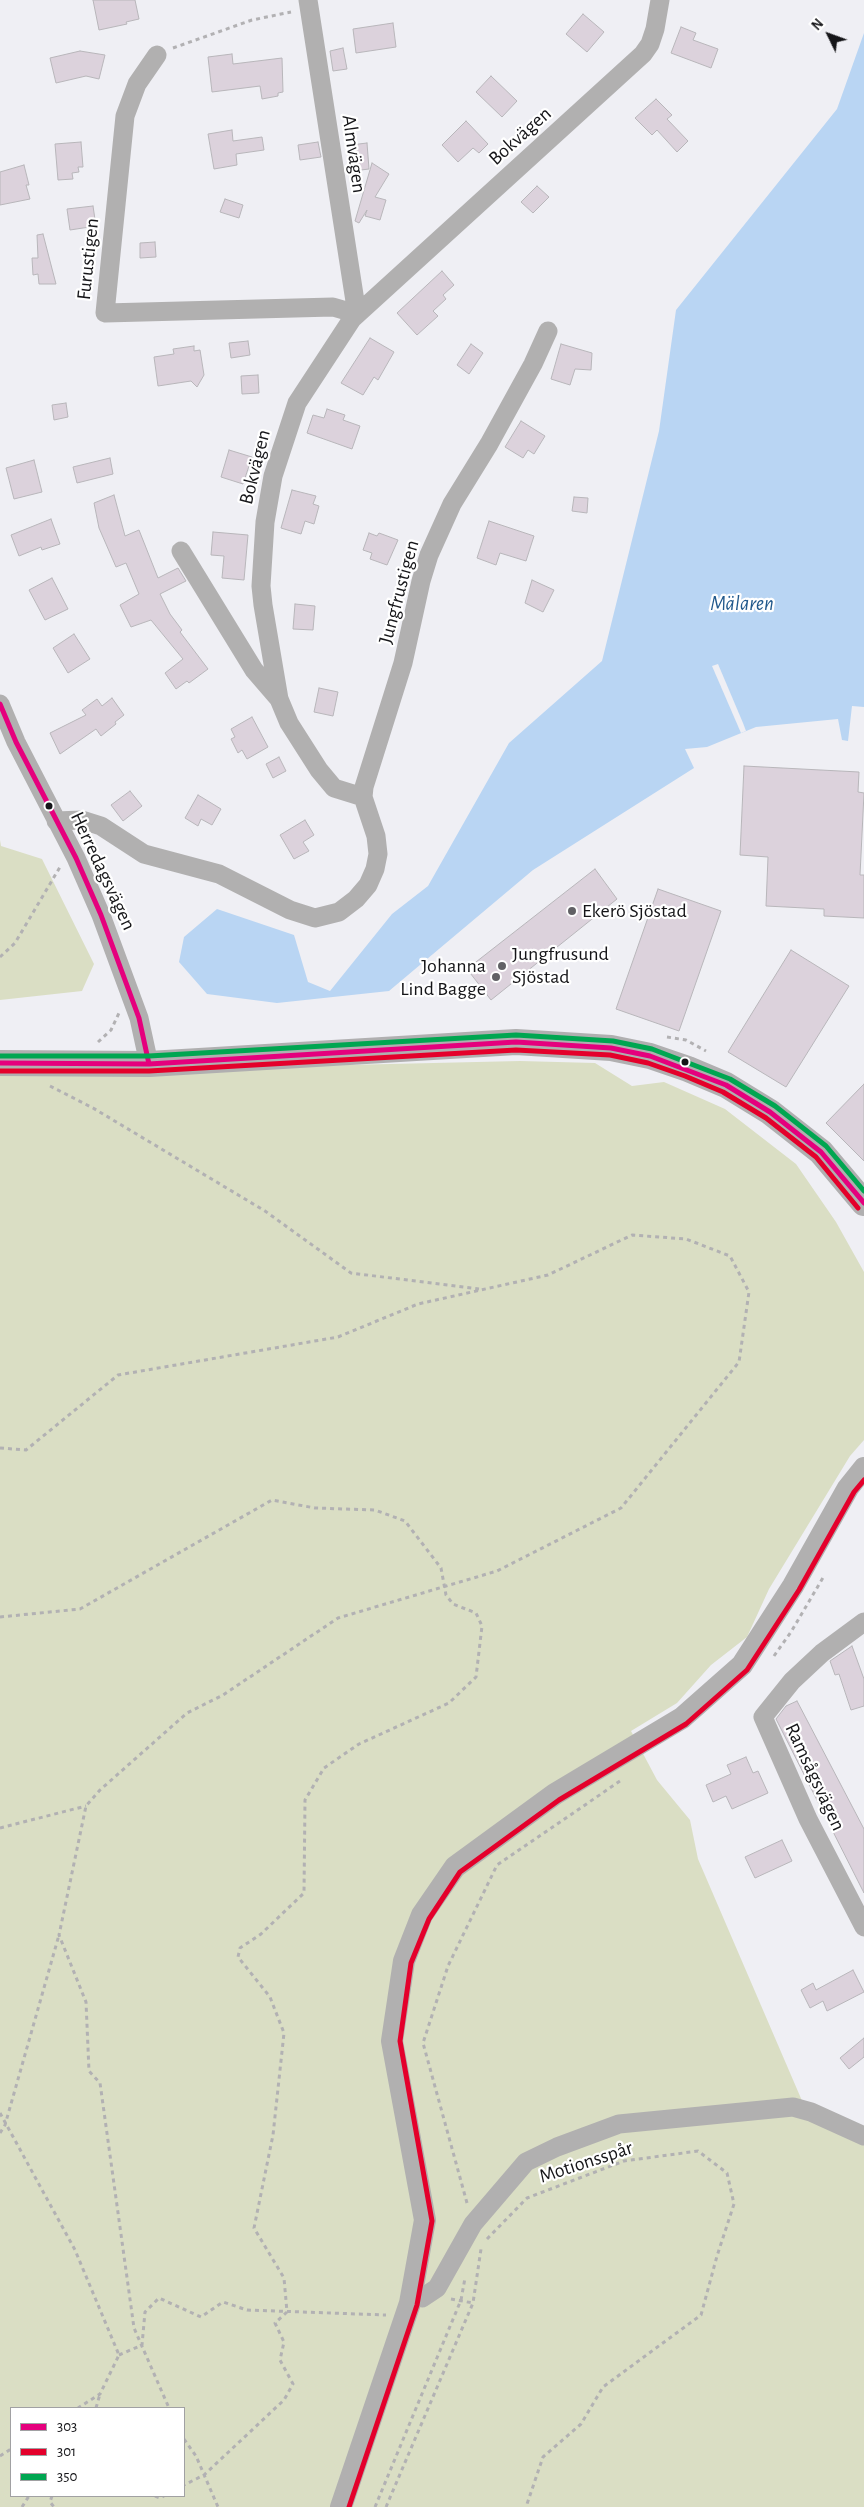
<!DOCTYPE html>
<html>
<head>
<meta charset="utf-8">
<style>
  body { margin:0 }
  #map { position:relative; width:864px; height:2507px; overflow:hidden; background:#efeff4; font-family:"Alegreya Sans",sans-serif }
  canvas { display:block }
  .legend { position:absolute; left:10px; top:2407px; width:175px; height:90px; box-sizing:border-box; background:#fff; border:1px solid #a1a1a3; margin:0; padding:6px 9px; list-style:none; font-size:15px; color:#151518 }
  .legend li { display:flex; align-items:center; gap:10px; height:25px }
  .legend b { width:25px; border:1px solid #a1a1a3 }
  .north { position:absolute; left:804px; top:10px; width:50px; height:50px; -webkit-text-stroke:4px #fff; paint-order:stroke; rotate:312deg; font-size:14px; font-weight:700; line-height:20px; text-align:center; color:#151518 }
  .north::after { content:''; display:block; margin:auto; width:18px; height:22px; background:#151518; clip-path:polygon(50% 0,100% 100%,50% 72%,0 100%) }
</style>
</head>
<body>
<div id="map">
<canvas width="864" height="2507"></canvas>
<ul class="legend">
<li><b style="height:6px;background:#e5007d"></b>303</li>
<li><b style="height:6px;background:#e4002b"></b>301</li>
<li><b style="height:6px;background:#00a651"></b>350</li>
</ul>
<div class="north">N</div>
</div>
<script>
const ctx = document.querySelector('canvas').getContext('2d');
ctx.lineJoin = 'round';
function fillPath(path, color) { ctx.fillStyle = color; ctx.fill(path, 'evenodd'); }
const poly = rows => new Path2D(rows.map(r => 'M' + r).join(''));
function strokePath(path, color, width, dash) { ctx.strokeStyle = color; ctx.lineWidth = width; ctx.lineCap = dash ? 'butt' : 'round'; ctx.setLineDash(dash || []); ctx.stroke(path); }
function label(font, color, halo, rows, align = 'center') {
  ctx.font = font + ' "Alegreya Sans",sans-serif'; ctx.lineWidth = 4.5; ctx.setLineDash([]); ctx.textBaseline = 'middle'; ctx.strokeStyle = halo; ctx.fillStyle = color; for (const [text, x, y, turn = 0] of rows) {
    ctx.save(); ctx.translate(x, y); ctx.rotate((+turn || 0) * Math.PI / 180); ctx.textAlign = isNaN(turn) ? turn : align; if (halo) ctx.strokeText(text, 0, 0); ctx.fillText(text, 0, 0); ctx.restore();
  }
}
const green = poly([
  [0,840,1,846,42,859,94,964,82,991,0,1000],
  [520,1061,595,1063,632,1086,664,1082,725,1109,796,1164,836,1222,864,1272,864,1440,850,1456,769,1589,747,1637,711,1665,677,1703,631,1731,657,1780,690,1820,698,1859,809,2117,864,2141,864,2507,0,2507,0,1073],
  [11,2408,184,2408,184,2496,11,2496]
]);
const water = poly([
  [864,33,864,707,852,706,848,741,842,740,838,719,756,727,707,747,685,749,694,768,533,870,389,991,277,1003,207,994,179,962,184,937,217,909,294,935,308,982,330,991,392,914,428,886,509,743,602,661,659,431,676,310,837,109]
]);
const pier = poly([
  [718,664,743,723,746,731,741,733,712,666]
]);
const building = poly([
  [93,0,135,0,139,19,126,22,127,24,99,30,93,0],
  [583,14,604,32,587,52,566,34,583,14],
  [393,23,396,47,356,53,353,29,393,23],
  [681,27,696,33,693,40,718,49,711,68,671,53,681,27],
  [343,48,347,69,333,71,330,51,343,48],
  [80,51,105,55,99,79,86,76,56,83,50,58,80,51],
  [232,54,233,64,282,58,283,92,278,93,278,96,262,99,260,86,212,92,208,57,232,54],
  [491,76,517,101,502,117,476,92,491,76],
  [656,99,672,115,667,119,688,141,677,152,657,130,652,135,635,118,656,99],
  [466,121,488,144,479,153,473,148,458,162,442,145,466,121],
  [232,130,233,141,262,137,264,150,236,154,237,165,214,169,208,134,232,130],
  [81,142,83,167,78,167,79,172,72,173,73,179,58,180,55,144,81,142],
  [318,142,321,157,300,160,298,145,318,142],
  [367,143,369,169,353,171,351,145,367,143],
  [372,163,389,174,375,197,386,200,380,220,365,216,367,210,359,223,355,221,372,163],
  [24,165,29,185,26,185,30,199,0,205,0,172,24,165],
  [537,186,549,197,533,213,521,202,537,186],
  [225,199,243,205,239,218,220,212,225,199],
  [93,206,96,226,70,230,67,209,93,206],
  [43,234,50,261,56,284,39,284,38,274,33,275,32,258,38,258,37,235,43,234],
  [155,242,156,257,140,258,140,243,155,242],
  [442,271,454,285,443,295,446,299,433,311,438,316,417,335,397,313,442,271],
  [370,338,394,352,378,380,374,377,363,395,341,383,370,338],
  [248,341,250,355,231,358,229,343,248,341],
  [471,344,483,353,469,374,457,365,471,344],
  [561,344,592,353,591,370,575,369,570,385,551,379,561,344],
  [194,346,194,351,200,350,204,375,197,387,191,381,158,386,154,357,174,354,173,349,194,346],
  [258,375,259,393,242,394,241,376,258,375],
  [66,403,68,417,54,420,52,405,66,403],
  [327,409,345,415,343,420,360,426,352,449,307,433,313,415,324,418,327,409],
  [521,421,545,436,534,454,528,450,523,458,505,447,521,421],
  [229,450,252,457,243,484,221,477,229,450],
  [110,458,113,474,77,483,73,467,110,458],
  [34,460,42,492,14,499,6,468,34,460],
  [292,490,316,496,313,504,319,506,314,524,305,521,301,534,281,528,292,490],
  [114,495,125,536,139,530,158,578,178,568,186,581,160,594,170,614,182,630,180,632,208,669,189,683,187,681,176,689,165,673,183,659,151,620,131,627,120,605,139,594,126,563,116,567,99,528,94,503,114,495],
  [574,497,588,498,587,513,572,511,574,497],
  [51,519,60,544,42,550,41,547,19,556,11,535,51,519],
  [489,521,534,536,526,561,500,553,496,565,477,558,489,521],
  [213,532,248,535,244,580,222,578,224,556,211,555,213,532],
  [369,533,377,536,379,533,398,540,387,565,370,559,372,553,363,550,369,533],
  [52,578,68,609,45,620,29,590,52,578],
  [532,580,554,590,543,612,525,603,532,580],
  [295,604,315,606,313,630,293,629,295,604],
  [74,634,90,659,68,673,53,648,74,634],
  [319,688,338,692,333,716,314,712,319,688],
  [112,698,124,715,115,722,116,724,101,736,96,729,60,754,50,733,86,715,82,710,97,699,102,706,112,698],
  [252,717,268,747,247,759,242,750,238,753,231,739,235,737,231,729,252,717],
  [279,757,286,771,273,778,266,764,279,757],
  [744,766,859,772,858,792,864,793,860,875,864,875,864,918,824,916,824,909,766,906,768,857,740,855,744,766],
  [130,791,142,806,123,821,111,805,130,791],
  [198,795,221,809,212,825,201,819,198,826,185,818,198,795],
  [305,820,314,835,303,842,309,851,294,859,280,835,305,820],
  [595,869,617,899,491,1000,467,969,595,869],
  [658,889,721,911,679,1031,616,1009,658,889],
  [791,950,849,986,786,1087,728,1052,791,950],
  [864,1084,864,1161,826,1123,864,1084],
  [852,1646,864,1679,864,1706,851,1710,839,1674,835,1675,830,1661,852,1646],
  [797,1701,864,1829,864,1893,776,1719,786,1706,797,1701],
  [746,1757,753,1773,758,1771,768,1793,732,1809,726,1796,713,1802,706,1785,731,1774,727,1765,746,1757],
  [782,1840,792,1861,755,1878,745,1857,782,1840],
  [853,1970,864,1992,827,2011,823,2001,810,2008,801,1990,813,1983,816,1990,853,1970],
  [864,2038,864,2057,849,2069,840,2058,864,2038]
]);
const path = poly([
  [173,48,252,20,291,12],
  [0,957,15,943,60,867],
  [667,1037,686,1040,706,1051],
  [98,1042,111,1030,119,1013],
  [50,1086,93,1108,265,1211,351,1273,479,1289],
  [0,1448,26,1450,118,1375,338,1337,418,1304,548,1275,632,1235,686,1239,730,1256,749,1292,739,1362,621,1508,497,1571,338,1618,223,1695,187,1713,100,1790,86,1806,59,1935,86,2002,89,2071,100,2083,134,2328,169,2408],
  [0,1617,80,1609,272,1500,315,1508,375,1510,405,1521,441,1568,446,1595,453,1604,476,1613,482,1626,476,1677,449,1703,359,1744,324,1768,305,1800,304,1893,261,1934,240,1948,238,1957,270,1997,284,2033,273,2135,254,2228,284,2278,287,2312,275,2323,284,2342,280,2360,293,2384,284,2400,204,2475,184,2485],
  [774,1656,791,1632,824,1576],
  [0,1828,86,1806],
  [0,2113,75,2250,119,2355,100,2394,78,2408],
  [0,2133,5,2125,59,1935],
  [467,2203,423,2043,448,1966,497,1865,623,1779],
  [487,2239,527,2198,624,2161,698,2151,727,2173,734,2204,717,2256,701,2315,603,2387,581,2424,543,2457,526,2507],
  [451,2299,473,2303],
  [119,2355,142,2345,145,2312,159,2298,201,2317,223,2302,247,2310,386,2315],
  [96,2408,100,2394],
  [184,2439,196,2456,218,2507],
  [0,2456,11,2449],
  [52,2496,50,2502,54,2507],
  [155,2496,160,2498,164,2496],
  [22,2507,29,2496],
  [375,2507,461,2300,465,2278],
  [386,2507,473,2303,481,2249]
]);
const minor = poly([
  [157,55,137,84,125,116,105,313,333,307,357,314,308,0],
  [181,551,254,670,279,699],
  [0,704,16,742,76,858,101,915,139,1018,149,1064],
  [363,797,334,788,319,770,289,723,279,699,263,605,261,586,265,522,273,476,297,403,352,319,643,54,650,44,655,29,660,0],
  [56,821,82,820,101,826,144,854,219,874,290,910,315,918,339,912,356,899,368,885,375,869,378,854,376,836,363,797,364,787,403,663,421,581,429,555,452,504,489,444,533,364,548,331],
  [864,1622,822,1653,792,1681,763,1717,808,1819,864,1927],
  [412,2295,422,2298,437,2288,473,2224,526,2162,557,2147,619,2124,793,2107,811,2112,864,2136]
]);
const tertiary = poly([
  [341,2507,410,2303,425,2220,392,2041,404,1961,422,1915,455,1867,555,1794,682,1718,742,1665,793,1586,848,1488,864,1468]
]);
const secondary = poly([
  [0,1063,149,1064,516,1042,611,1048,650,1056,688,1069,726,1085,770,1112,821,1152,864,1203]
]);
const bus1 = poly([
  [0,704,16,742,76,858,101,915,139,1018,149,1064],
  [0,1063,149,1064,516,1042,611,1048,650,1056,726,1085,770,1112,821,1152,864,1203]
]);
const bus2 = poly([
  [0,1071,149,1071,516,1050,610,1055,648,1063,685,1076,723,1092,766,1118,816,1157,858,1208],
  [349,2507,417,2305,432,2221,400,2041,411,1963,429,1919,460,1872,559,1800,686,1724,747,1670,799,1590,854,1492,864,1480]
]);
const bus3 = poly([
  [0,1056,149,1056,516,1035,613,1041,652,1049,730,1079,775,1106,826,1146,864,1191]
]);
const markers = [
  [49,806,4.5,"#151518"],
  [572,911,5,"#616165"],
  [502,966,5,"#616165"],
  [496,977,5,"#616165"],
  [685,1062,4.5,"#151518"]
];
const streetNames = [
  ["Bokvägen",520,136,-42],
  ["Almvägen",354,154,82],
  ["Furustigen",88,259,-84],
  ["Bokvägen",255,467,-76],
  ["Jungfrustigen",399,592,-75],
  ["Herredagsvägen",103,871,65],
  ["Ramsågsvägen",815,1777,65],
  ["Motionsspår",586,2162,-18]
];
const poiNames = [
  ["Ekerö Sjöstad",582,911],
  ["Jungfrusund",512,954],
  ["Sjöstad",512,977],
  ["Johanna",486,966,"right"],
  ["Lind Bagge",486,989,"right"]
];
const waterNames = [
  ["Mälaren",742,604]
];
fillPath(green, '#dadec4');
fillPath(water, '#b9d5f3');
fillPath(pier, '#efeff4');
fillPath(building, '#dcd2dc');
strokePath(building, '#b8b6ba', 1);
strokePath(path, '#b2b1b3', 3, [4, 4]);
strokePath(minor, '#b1b0b0', 19);
strokePath(tertiary, '#b1b0b0', 22);
strokePath(secondary, '#b0afb0', 26);
strokePath(bus1, '#e5007d', 5);
strokePath(bus2, '#e4002b', 5);
strokePath(bus3, '#00a651', 5);
for (const [x, y, r, color] of markers) { const dot = new Path2D(); dot.arc(x, y, r, 0, 2 * Math.PI); ctx.fillStyle = color; ctx.fill(dot); strokePath(dot, '#fff', 2); }
label('20px', '#151518', '#fff', streetNames);
label('20px', '#151518', '#fff', poiNames, 'left');
label('italic 21px', '#20588b', '#fff', waterNames);
</script>
</body>
</html>
